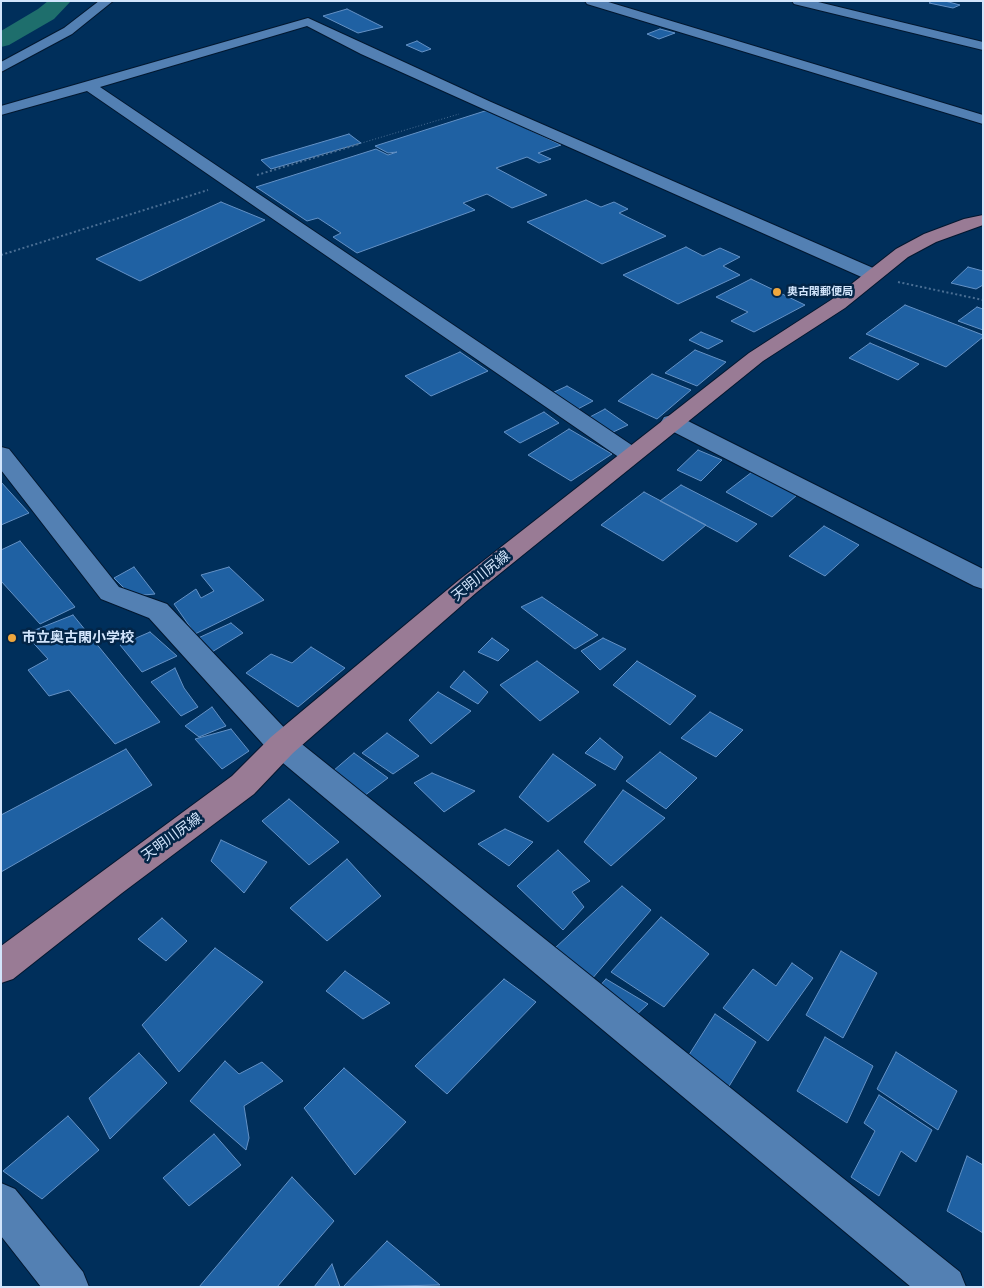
<!DOCTYPE html>
<html>
<head>
<meta charset="utf-8">
<style>
  body { margin:0 }
  #map { position:relative; width:984px; height:1288px; overflow:hidden; background:#002f5b; font-family:Literata,serif }
  canvas { display:block }
  .frame { position:absolute; inset:0; border:2px solid #d2e5fc; pointer-events:none }
</style>
</head>
<body>
<div id="map">
<canvas width="984" height="1288"></canvas>
<div class="frame"></div>
</div>
<script>
const ctx = document.querySelector('canvas').getContext('2d');
ctx.lineJoin = 'round';
const poly = rows => new Path2D(rows.map(r => 'M' + r).join(''));
function fillPath(path, color) { ctx.fillStyle = color; ctx.fill(path, 'evenodd'); }
function strokePath(path, color, width, dash) { ctx.strokeStyle = color; ctx.lineWidth = width; ctx.lineCap = dash ? 'butt' : 'round'; ctx.setLineDash(dash || []); ctx.stroke(path); }
function label(font, color, halo, rows, align = 'center') {
  ctx.font = font + ' Literata,"Noto Sans JP",serif'; ctx.lineWidth = 5; ctx.setLineDash([]); ctx.textBaseline = 'middle'; ctx.strokeStyle = halo; ctx.fillStyle = color; for (const [text, x, y, turn = 0] of rows) {
    ctx.save(); ctx.translate(x, y); ctx.rotate((+turn || 0) * Math.PI / 180); ctx.textAlign = isNaN(turn) ? turn : align; if (halo) ctx.strokeText(text, 0, 0); ctx.fillText(text, 0, 0); ctx.restore();
  }
}
const river = poly([
  [48,1,71,1,54,19,9,45,1,47,1,31,38,9,48,1]
]);
const building = poly([
  [932,1,945,1,960,5,953,8,929,3,932,1],
  [347,9,383,27,358,33,323,16,347,9],
  [660,29,675,33,659,39,647,34,660,29],
  [417,41,431,49,422,52,406,45,417,41],
  [488,110,561,145,538,153,551,159,539,163,527,157,496,168,547,195,512,208,487,194,463,203,475,210,357,253,333,237,341,233,318,218,307,221,256,187,376,149,388,155,397,152,388,153,375,146,488,110],
  [349,134,361,143,271,169,261,160,349,134],
  [586,200,601,207,614,202,628,209,619,213,666,236,602,264,527,222,586,200],
  [221,202,265,220,140,281,96,259,221,202],
  [686,247,703,256,720,248,740,257,723,266,740,275,678,304,623,275,686,247],
  [968,267,983,271,983,285,976,289,951,283,968,267],
  [751,279,805,305,754,332,731,321,748,312,716,297,751,279],
  [905,305,983,335,983,337,946,367,866,334,905,305],
  [977,307,983,309,983,330,958,321,977,307],
  [701,332,723,341,708,349,689,340,701,332],
  [870,343,919,364,898,380,849,358,870,343],
  [695,350,726,362,697,386,665,373,695,350],
  [460,352,488,371,431,396,405,376,460,352],
  [652,374,691,390,657,419,618,401,652,374],
  [567,386,593,401,576,410,550,394,567,386],
  [605,409,628,425,611,433,588,418,605,409],
  [544,412,559,423,520,443,504,432,544,412],
  [569,429,612,454,571,481,528,455,569,429],
  [698,450,722,460,701,481,677,470,698,450],
  [752,472,797,495,772,517,726,492,752,472],
  [1,482,29,513,1,525,1,482],
  [681,485,757,524,737,542,660,501,681,485],
  [644,492,706,525,663,561,601,525,644,492],
  [824,526,859,545,825,576,789,556,824,526],
  [20,541,75,607,40,624,1,581,1,550,20,541],
  [134,567,155,594,132,596,114,578,134,567],
  [229,567,264,600,195,634,174,604,196,589,201,598,214,591,201,575,229,567],
  [542,597,598,635,575,649,521,607,542,597],
  [73,615,160,722,115,744,69,690,49,696,28,670,48,659,25,634,73,615],
  [231,623,243,633,207,655,196,639,231,623],
  [150,632,177,656,142,672,120,645,150,632],
  [492,638,509,650,498,661,478,652,492,638],
  [603,638,626,649,600,670,581,651,603,638],
  [311,647,345,668,298,707,246,673,271,654,292,663,311,647],
  [537,661,579,692,540,721,500,685,537,661],
  [637,661,696,696,670,725,613,685,637,661],
  [175,668,184,688,198,707,181,716,151,682,175,668],
  [464,671,488,692,478,704,450,687,464,671],
  [438,692,471,711,431,744,409,720,438,692],
  [212,707,226,726,199,737,185,726,212,707],
  [710,712,743,730,716,757,681,738,710,712],
  [231,729,249,751,222,769,195,739,231,729],
  [387,733,419,756,393,774,362,753,387,733],
  [600,738,623,757,615,770,585,753,600,738],
  [126,749,152,785,1,872,1,815,126,749],
  [660,752,697,778,666,809,626,781,660,752],
  [354,753,388,778,360,799,333,771,354,753],
  [553,754,596,785,548,822,519,797,553,754],
  [432,773,475,791,444,812,414,783,432,773],
  [623,790,665,818,611,866,584,842,623,790],
  [289,799,339,842,309,865,262,821,289,799],
  [505,829,533,842,509,866,478,844,505,829],
  [221,840,267,862,244,893,211,861,221,840],
  [558,850,590,881,572,892,584,907,563,930,517,886,558,850],
  [347,859,381,896,327,941,290,908,347,859],
  [622,886,651,910,591,980,555,948,622,886],
  [661,917,709,954,664,1007,611,972,661,917],
  [162,918,187,941,166,961,138,939,162,918],
  [215,948,263,982,179,1072,142,1025,215,948],
  [841,951,877,973,843,1038,806,1015,841,951],
  [792,963,813,978,768,1041,723,1008,753,969,776,986,792,963],
  [345,971,390,1003,363,1019,326,991,345,971],
  [504,979,536,1002,447,1094,415,1066,504,979],
  [606,979,648,1004,633,1018,597,989,606,979],
  [715,1014,756,1042,728,1088,687,1058,715,1014],
  [825,1037,873,1066,847,1123,797,1091,825,1037],
  [896,1052,957,1091,938,1130,877,1089,896,1052],
  [139,1053,167,1083,110,1139,89,1098,139,1053],
  [225,1061,239,1074,262,1062,283,1081,244,1106,249,1138,246,1150,190,1101,225,1061],
  [344,1068,406,1122,355,1175,304,1108,344,1068],
  [879,1095,932,1130,916,1162,901,1151,879,1196,851,1177,875,1131,864,1123,879,1095],
  [68,1116,99,1150,42,1199,3,1171,68,1116],
  [214,1134,241,1165,189,1206,163,1178,214,1134],
  [967,1156,983,1165,983,1233,947,1211,967,1156],
  [292,1177,334,1221,277,1287,199,1287,292,1177],
  [387,1241,440,1285,343,1287,387,1241],
  [332,1264,340,1287,314,1287,332,1264]
]);
const pathFar1 = poly([
  [355,145,459,114]
]);
const path = poly([
  [257,175,359,144],
  [1,255,208,190],
  [898,282,983,300]
]);
const minor = poly([
  [99,1,113,1,72,34,1,72,1,62,64,28,99,1],
  [585,1,605,1,983,115,983,124,587,4,585,1],
  [792,1,814,1,983,42,983,50,794,4,792,1],
  [308,18,491,102,880,271,882,275,880,279,873,281,866,279,481,108,361,54,307,26,100,87,639,450,642,455,639,460,631,462,623,460,87,91,1,115,1,106,308,18],
  [672,415,680,417,983,569,983,589,974,586,664,427,661,422,664,417,672,415],
  [1,447,9,449,119,587,167,604,293,737,960,1272,966,1287,911,1287,271,753,149,618,101,599,1,470,1,447],
  [1,1183,15,1189,83,1272,89,1287,41,1287,1,1236,1,1183]
]);
const major = poly([
  [983,215,983,225,936,242,908,257,845,308,763,361,477,592,293,753,254,794,122,893,13,979,1,983,1,946,232,776,271,737,459,580,749,353,831,300,896,249,924,234,964,219,983,215]
]);
const markers = [
  [777,292,5,"#efa73e"],
  [12,638,5,"#efa73e"]
];
const farPoinames = [
  ["奥古閑郵便局",787,292]
];
const streetNames = [
  ["天明川尻線",481,576,-39],
  ["天明川尻線",172,837,-36]
];
const poiNames = [
  ["市立奥古閑小学校",22,638]
];
fillPath(river, '#1e6e6c');
fillPath(building, '#1f61a3');
strokePath(building, '#6391c5', 1);
strokePath(minor, '#02172f', 2);
strokePath(major, '#02172f', 2);
strokePath(pathFar1, '#4a6f94', 1, [1, 2]);
strokePath(path, '#4a6f94', 2, [2, 2.5]);
fillPath(minor, '#5380b3');
fillPath(major, '#997b95');
for (const [x, y, r, color] of markers) { const dot = new Path2D(); dot.arc(x, y, r, 0, 2 * Math.PI); ctx.fillStyle = color; ctx.fill(dot); strokePath(dot, '#032547', 2); }
label('bold 11px', '#d2e5fc', '#032547', farPoinames, 'left');
label('14px', '#d2e5fc', '#032547', streetNames);
label('bold 14px', '#d2e5fc', '#032547', poiNames, 'left');
</script>
</body>
</html>
